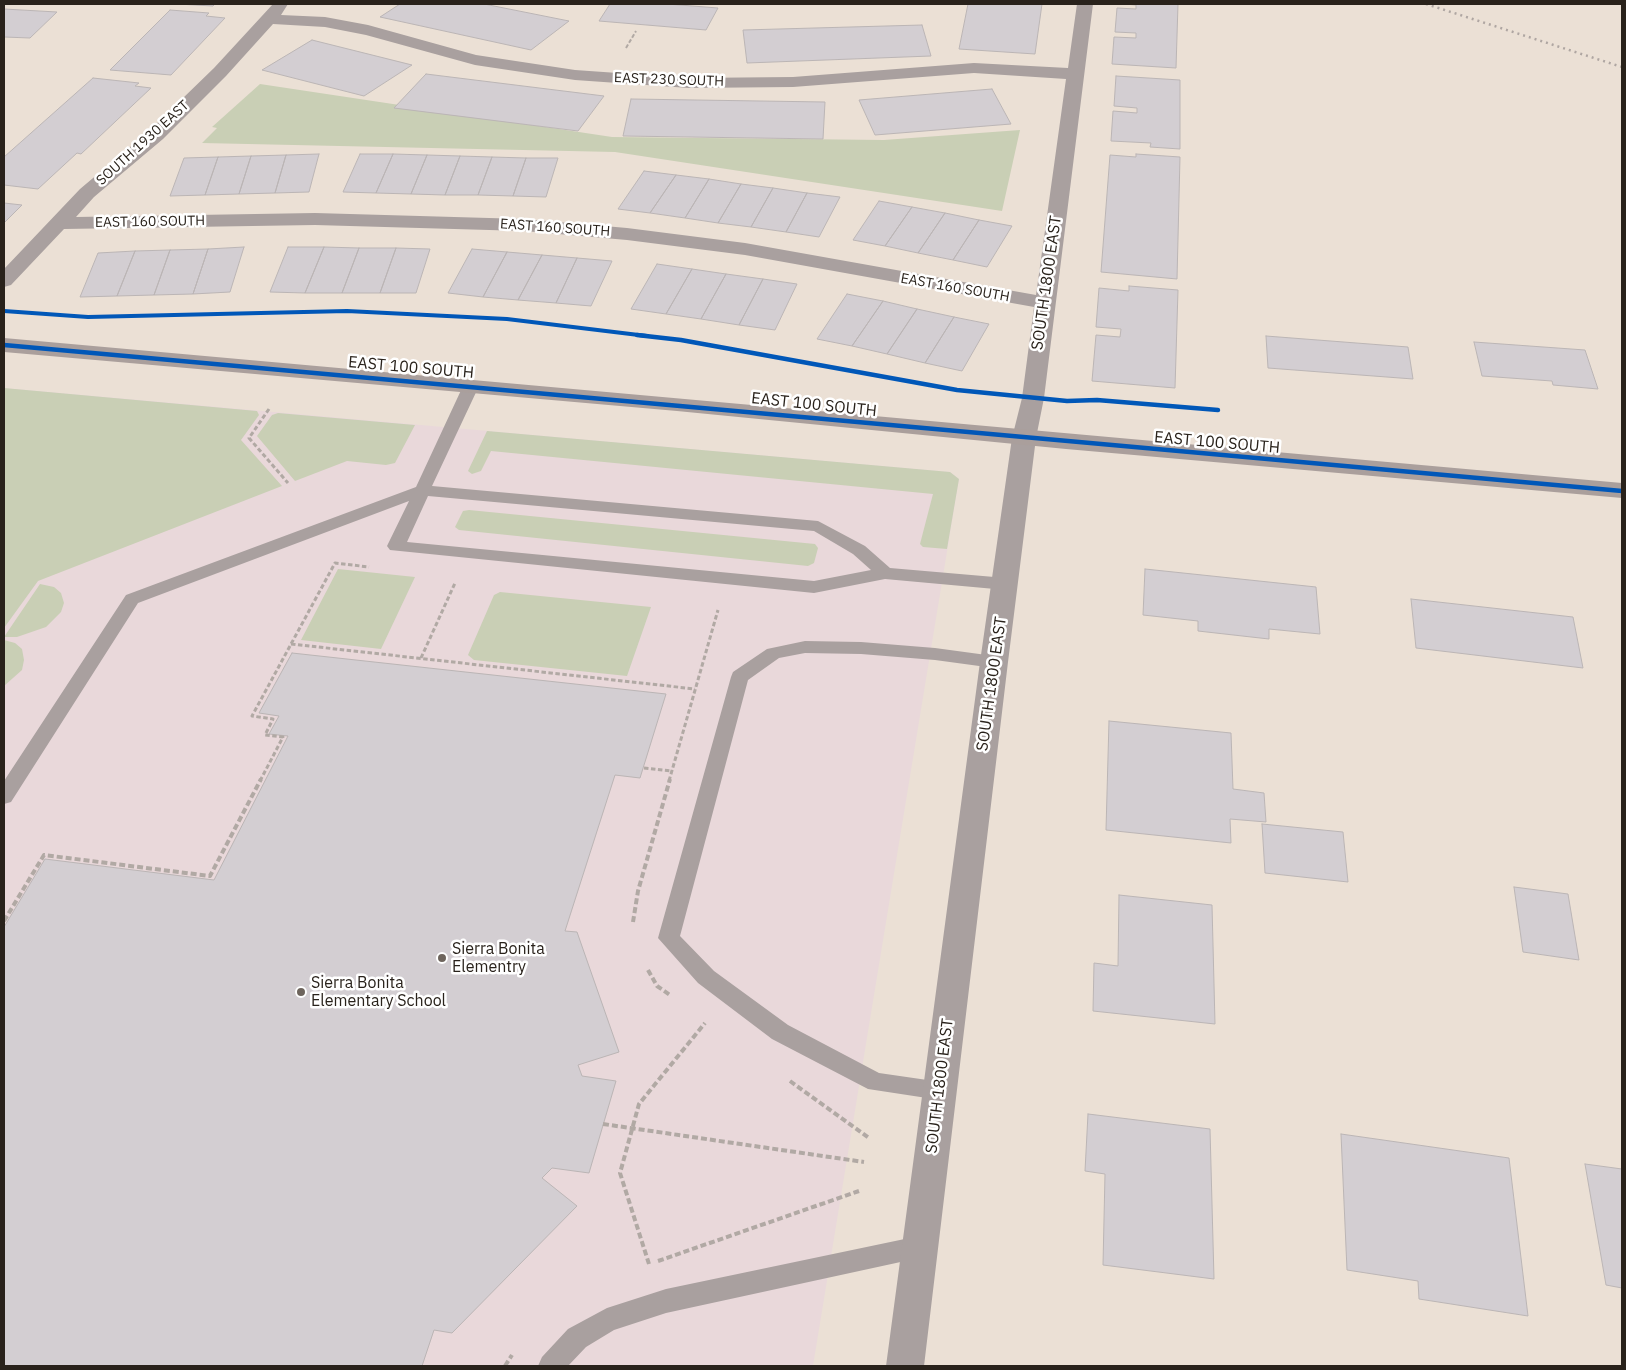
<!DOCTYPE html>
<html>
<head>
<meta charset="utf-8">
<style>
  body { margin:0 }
  #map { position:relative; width:1626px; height:1370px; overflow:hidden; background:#ebe0d5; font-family:"IBM Plex Sans",sans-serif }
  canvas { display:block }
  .frame { position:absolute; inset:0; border:5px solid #29221b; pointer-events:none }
</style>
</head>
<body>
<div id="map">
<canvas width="1626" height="1370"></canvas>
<div class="frame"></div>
</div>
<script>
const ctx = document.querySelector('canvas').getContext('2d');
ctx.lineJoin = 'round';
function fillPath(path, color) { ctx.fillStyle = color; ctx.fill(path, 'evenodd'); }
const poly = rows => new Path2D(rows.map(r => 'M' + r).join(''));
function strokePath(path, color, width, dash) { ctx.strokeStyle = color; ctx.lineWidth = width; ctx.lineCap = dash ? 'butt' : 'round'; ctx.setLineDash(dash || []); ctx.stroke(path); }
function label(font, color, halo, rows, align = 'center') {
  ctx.font = font + ' "IBM Plex Sans",sans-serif'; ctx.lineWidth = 5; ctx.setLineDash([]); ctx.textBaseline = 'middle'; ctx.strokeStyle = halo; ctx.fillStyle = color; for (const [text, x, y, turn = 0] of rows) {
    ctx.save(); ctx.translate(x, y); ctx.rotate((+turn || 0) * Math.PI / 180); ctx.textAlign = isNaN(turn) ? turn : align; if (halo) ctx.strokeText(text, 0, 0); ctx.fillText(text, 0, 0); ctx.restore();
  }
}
const education = poly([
  [4,388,950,472,959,479,813,1366,4,1366]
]);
const green = poly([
  [260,84,612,137,884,140,1020,130,1002,211,615,152,202,143,217,128,212,127],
  [4,388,257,411,259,415,241,440,282,486,38,581,4,628],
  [278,413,415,425,395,463,386,465,347,461,295,481,257,436,272,415],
  [487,431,950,472,959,479,947,549,923,547,920,544,933,494,491,451,481,471,472,474,468,471],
  [469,510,815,544,818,548,814,563,808,566,459,530,455,527,463,511],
  [338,569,415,577,381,649,301,640],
  [40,584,54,587,61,593,64,603,61,612,46,627,17,637,4,637],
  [500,592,651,607,627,676,474,660,468,655,494,595],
  [4,640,15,643,22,649,24,660,22,670,4,686]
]);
const building = poly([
  [177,4,239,4,215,4,213,6,177,4],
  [400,4,484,4,569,21,531,50,380,17,400,4],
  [610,4,667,4,718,8,706,30,599,21,610,4],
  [968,4,1042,4,1035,54,959,49,968,4],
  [1124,4,1178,4,1176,68,1112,64,1114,37,1136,38,1136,33,1115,32,1117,8,1136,9,1136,5,1124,4],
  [4,9,57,12,30,38,4,37,4,9],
  [170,10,209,13,206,16,225,18,171,75,110,70,170,10],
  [922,25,931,56,747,63,743,30,922,25],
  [312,40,412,65,364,96,262,70,312,40],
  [426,74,604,96,578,131,394,108,426,74],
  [1116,76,1180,80,1180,149,1150,147,1151,143,1111,141,1113,111,1137,113,1137,108,1114,106,1116,76],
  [93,78,139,83,135,86,151,88,81,154,77,153,38,189,4,185,4,157,93,78],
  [992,89,1011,124,875,135,859,100,992,89],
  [631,99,825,102,823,139,623,136,631,99],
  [319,154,309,192,275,193,286,155,319,154],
  [360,154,393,154,376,193,343,192,360,154],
  [393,154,427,155,411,194,376,193,393,154],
  [1136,154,1180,157,1177,279,1101,272,1110,155,1136,157,1136,154],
  [286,155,275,193,239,194,251,156,286,155],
  [427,155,460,156,445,195,411,194,427,155],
  [251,156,239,194,205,195,218,157,251,156],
  [460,156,492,157,478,195,445,195,460,156],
  [218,157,205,195,170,196,184,158,218,157],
  [492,157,526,158,513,196,478,195,492,157],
  [526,158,558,158,546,197,513,196,526,158],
  [644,171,676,175,650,213,618,209,644,171],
  [676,175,709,179,685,218,650,213,676,175],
  [709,179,741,184,718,223,685,218,709,179],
  [741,184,773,188,751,227,718,223,741,184],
  [773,188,807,193,786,232,751,227,773,188],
  [807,193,840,197,819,237,786,232,807,193],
  [879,201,912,207,885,246,853,240,879,201],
  [4,203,22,205,4,223,4,203],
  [912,207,945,213,918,253,885,246,912,207],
  [945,213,979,220,953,260,918,253,945,213],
  [979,220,1012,226,987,267,953,260,979,220],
  [244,247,230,292,193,294,208,249,244,247],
  [288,247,324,247,305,293,270,292,288,247],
  [324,247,359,248,342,293,305,293,324,247],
  [359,248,396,248,380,293,342,293,359,248],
  [396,248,430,249,416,293,380,293,396,248],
  [208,249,193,294,154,295,170,250,208,249],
  [472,249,507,252,483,297,448,293,472,249],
  [170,250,154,295,117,296,135,251,170,250],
  [135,251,117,296,80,297,98,253,135,251],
  [507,252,542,255,518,300,483,297,507,252],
  [542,255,577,258,556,303,518,300,542,255],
  [577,258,612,261,591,306,556,303,577,258],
  [657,264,692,269,666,314,631,309,657,264],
  [692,269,726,274,701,319,666,314,692,269],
  [726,274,763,279,739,325,701,319,726,274],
  [763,279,797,284,775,330,739,325,763,279],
  [1129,286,1178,290,1175,388,1092,381,1096,335,1120,337,1121,329,1096,327,1099,288,1129,291,1129,286],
  [847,294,883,301,852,346,817,339,847,294],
  [883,301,917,309,887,354,852,346,883,301],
  [917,309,954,317,925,363,887,354,917,309],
  [954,317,989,324,962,371,925,363,954,317],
  [1266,336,1408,347,1413,379,1268,368,1266,336],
  [1474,342,1585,350,1598,389,1553,385,1552,381,1482,376,1474,342],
  [1145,569,1316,587,1320,634,1269,629,1269,639,1198,631,1198,621,1143,615,1145,569],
  [1411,599,1573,617,1583,668,1416,648,1411,599],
  [292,653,666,694,640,778,615,775,565,931,577,932,619,1052,578,1065,582,1076,616,1081,589,1173,552,1168,542,1178,577,1206,452,1333,434,1330,422,1366,4,1366,4,927,45,859,214,880,288,736,269,734,279,716,259,713,292,653],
  [1109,721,1231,733,1233,789,1264,793,1266,822,1230,819,1231,843,1106,830,1109,721],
  [1262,824,1343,832,1348,882,1265,873,1262,824],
  [1514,887,1568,894,1579,960,1523,952,1514,887],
  [1119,895,1212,905,1215,1024,1093,1011,1094,963,1118,966,1119,895],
  [1088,1114,1210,1129,1214,1279,1103,1265,1105,1174,1085,1171,1088,1114],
  [1341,1134,1509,1158,1528,1316,1419,1299,1418,1281,1347,1270,1341,1134],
  [1585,1164,1622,1169,1622,1288,1606,1285,1585,1164]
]);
const pathFar2 = poly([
  [626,48,636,31]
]);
const pathFar1 = poly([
  [269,409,249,438,288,483],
  [291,644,695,689],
  [421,658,455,583],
  [644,768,672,771],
  [260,781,283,737,265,735,273,719,252,716,335,563,369,567],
  [669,781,718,610]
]);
const path = poly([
  [4,921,44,855,210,876,261,779],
  [633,922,638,891,670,779],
  [648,970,657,986,670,995],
  [790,1081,869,1138],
  [603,1124,864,1162],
  [658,1261,859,1191],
  [649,1264,620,1173,639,1104,705,1023],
  [505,1366,512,1355]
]);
const lane = poly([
  [471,381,479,386,432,486,818,521,865,546,890,568,1006,578,1012,580,1015,584,1012,588,1006,590,885,579,814,593,390,550,387,546,409,501,138,603,11,802,4,804,4,781,126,595,416,487,463,386,471,381],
  [428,496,814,531,853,554,871,570,814,581,407,542,428,496],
  [805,641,861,642,935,648,994,656,1001,658,1003,662,1001,666,994,668,935,660,861,654,805,653,779,658,748,680,680,936,714,971,788,1025,879,1073,948,1083,952,1090,948,1097,940,1100,868,1089,772,1039,698,983,658,938,731,677,733,672,767,649,805,641],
  [919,1236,928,1239,931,1247,928,1255,919,1258,666,1313,614,1330,586,1347,568,1366,538,1366,542,1357,568,1329,607,1308,666,1289,919,1236]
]);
const street = poly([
  [273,4,288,4,281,15,325,17,368,25,476,55,575,70,689,78,793,77,974,63,1068,68,1077,4,1093,4,1044,398,1036,438,1008,662,924,1366,886,1366,980,662,1012,438,1022,398,1034,307,745,255,627,240,524,231,315,225,64,229,11,285,4,287,4,269,80,189,149,131,214,68,273,4],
  [273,24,325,27,366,35,475,65,575,80,689,88,793,87,974,73,1066,79,1036,295,745,243,627,228,524,219,315,213,76,217,94,197,163,139,226,76,273,24]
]);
const secondary = poly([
  [4,338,1622,483,1622,498,1066,449,677,411,4,352,4,338]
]);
const rail = poly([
  [1426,4,1622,67]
]);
const cyclewayFar1 = poly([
  [4,311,88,317,347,311,507,319,647,336]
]);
const cycleway = poly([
  [637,335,681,340,957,390,1067,401,1097,400,1218,410],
  [4,345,1622,491]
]);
const markers = [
  [442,958,5,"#6d645c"],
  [301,992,5,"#6d645c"]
];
const farStreetnames = [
  ["EAST 230 SOUTH",669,80,2],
  ["SOUTH 1930 EAST",143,143,-42],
  ["EAST 160 SOUTH",150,222,-1],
  ["EAST 160 SOUTH",555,228,4],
  ["EAST 160 SOUTH",955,288,10]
];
const streetNames = [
  ["SOUTH 1800 EAST",1047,283,-82],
  ["EAST 100 SOUTH",411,368,5],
  ["EAST 100 SOUTH",814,405,6],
  ["EAST 100 SOUTH",1217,443,5],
  ["SOUTH 1800 EAST",992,684,-82],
  ["SOUTH 1800 EAST",940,1086,-83]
];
const poiNames = [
  ["Sierra Bonita",452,949],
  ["Elementry",452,967],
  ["Sierra Bonita",311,983],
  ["Elementary School",311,1001]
];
fillPath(education, '#e9d8da');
fillPath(green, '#c9cfb5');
fillPath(building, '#d3ced2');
strokePath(building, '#bbb5b5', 1);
strokePath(pathFar2, '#b1a9a4', 2, [4, 2]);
strokePath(pathFar1, '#b1a9a4', 3, [4.5, 2.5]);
strokePath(path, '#b1a9a4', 4, [6, 3]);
fillPath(lane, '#a9a09f');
fillPath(street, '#a9a09f');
fillPath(secondary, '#aa9f9c');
strokePath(rail, '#afa6a2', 2.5, [2, 4]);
strokePath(cyclewayFar1, '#0057b8', 4);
strokePath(cycleway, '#0057b8', 4.5);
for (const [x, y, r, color] of markers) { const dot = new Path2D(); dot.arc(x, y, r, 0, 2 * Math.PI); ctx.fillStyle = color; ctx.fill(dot); strokePath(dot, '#fff', 2); }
label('14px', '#29221b', '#fff', farStreetnames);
label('16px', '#29221b', '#fff', streetNames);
label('16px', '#29221b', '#fff', poiNames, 'left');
</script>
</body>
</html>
